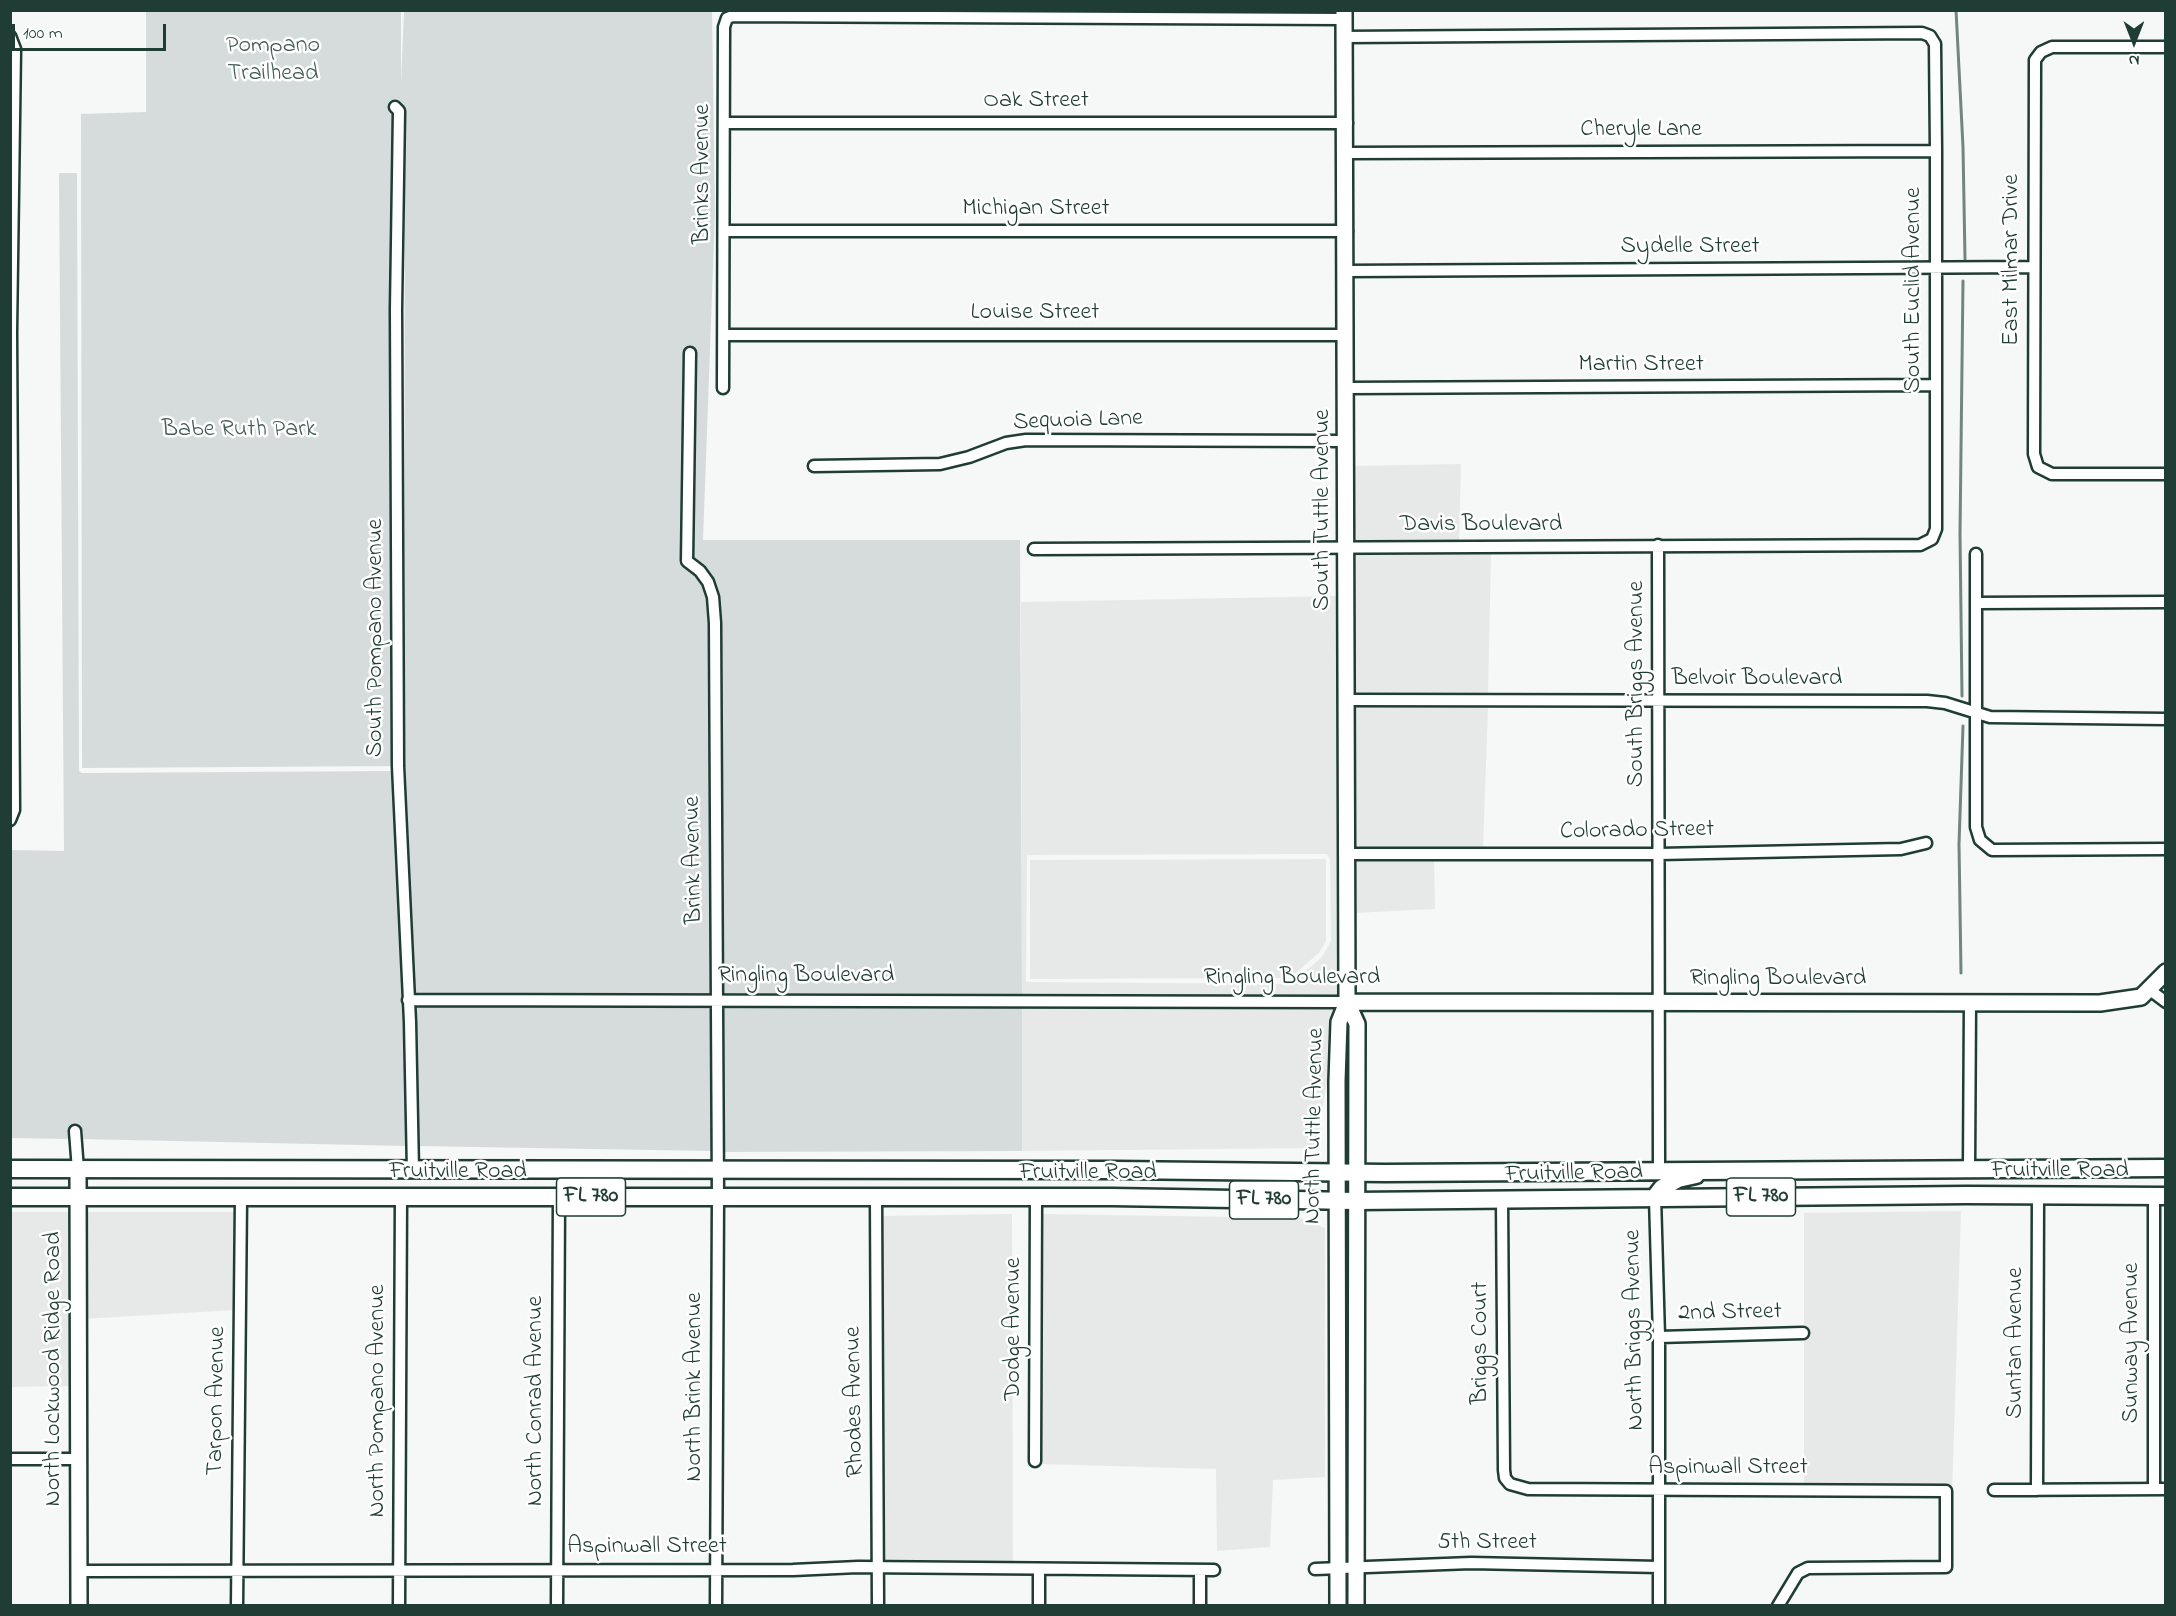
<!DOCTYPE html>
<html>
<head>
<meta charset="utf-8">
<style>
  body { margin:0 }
  #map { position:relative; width:2176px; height:1616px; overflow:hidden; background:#f6f7f7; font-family:"Indie Flower",sans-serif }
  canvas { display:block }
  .frame { position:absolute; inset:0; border:12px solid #1f3d34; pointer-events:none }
  .north { position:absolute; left:2104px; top:12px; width:60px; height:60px; -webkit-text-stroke:4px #fff; paint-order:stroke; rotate:180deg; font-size:16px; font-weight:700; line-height:24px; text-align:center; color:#1f3d34 }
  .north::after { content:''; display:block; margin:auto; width:21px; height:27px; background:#1f3d34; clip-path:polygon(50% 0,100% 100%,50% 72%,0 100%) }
  .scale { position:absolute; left:12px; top:24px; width:154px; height:27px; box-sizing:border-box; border:3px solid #1f3d34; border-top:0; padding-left:8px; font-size:18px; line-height:21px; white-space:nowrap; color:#1f3d34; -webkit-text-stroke:4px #fff; paint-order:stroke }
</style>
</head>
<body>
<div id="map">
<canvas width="2176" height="1616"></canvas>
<div class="frame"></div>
<div class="north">N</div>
<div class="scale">100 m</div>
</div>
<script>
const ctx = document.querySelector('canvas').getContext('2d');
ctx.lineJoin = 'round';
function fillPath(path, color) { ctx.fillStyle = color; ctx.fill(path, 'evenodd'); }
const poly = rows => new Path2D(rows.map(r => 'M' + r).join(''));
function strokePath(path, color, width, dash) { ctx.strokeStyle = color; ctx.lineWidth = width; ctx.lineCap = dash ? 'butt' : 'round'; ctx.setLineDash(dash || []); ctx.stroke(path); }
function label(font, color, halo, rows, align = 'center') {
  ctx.font = font + ' "Indie Flower",sans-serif'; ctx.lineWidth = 5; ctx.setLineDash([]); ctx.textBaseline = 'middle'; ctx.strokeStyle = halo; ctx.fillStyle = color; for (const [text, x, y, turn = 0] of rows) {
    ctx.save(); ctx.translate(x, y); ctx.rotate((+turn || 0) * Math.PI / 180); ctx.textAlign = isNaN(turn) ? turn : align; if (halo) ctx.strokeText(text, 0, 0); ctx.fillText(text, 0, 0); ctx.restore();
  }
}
const built = poly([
  [1461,464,1459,541,1352,542,1351,466],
  [1491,553,1488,695,1352,694,1352,554],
  [1341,596,1342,996,1022,994,1021,602],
  [1327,854,1330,859,1331,941,1322,957,1295,980,1284,984,1026,982,1027,855],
  [1352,706,1488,707,1483,848,1353,848],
  [1326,859,1326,941,1319,953,1292,976,1284,978,1030,979,1030,860],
  [1353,860,1434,860,1435,909,1353,913],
  [1022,1006,1339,1008,1316,1148,1022,1151],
  [1961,1211,1952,1495,1951,1485,1804,1484,1804,1339,1808,1338,1808,1327,1804,1327,1804,1213],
  [10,1212,72,1212,70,1386,11,1387],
  [82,1212,236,1212,235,1310,82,1319],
  [1012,1214,1013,1563,884,1563,881,1216],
  [1041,1214,1301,1218,1325,1228,1325,1477,1273,1480,1270,1547,1217,1551,1216,1469,1041,1464]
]);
const green = poly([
  [146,11,401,11,401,84,404,11,712,11,715,212,703,540,1020,540,1022,994,723,993,719,610,713,579,704,566,692,558,695,347,685,347,683,544,679,562,704,584,709,610,712,993,413,994,404,766,405,122,400,101,398,766,82,768,81,114,146,112],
  [59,173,77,173,79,771,82,773,393,771,404,1023,407,1146,81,1139,79,1125,69,1126,70,1139,11,1138,11,850,64,851],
  [712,1005,712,1151,417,1146,414,1006],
  [723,1005,1022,1006,1022,1151,723,1152]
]);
const stream = poly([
  [1956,10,1963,147,1965,259],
  [1962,696,1960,534,1963,281],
  [1961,973,1959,844,1963,726]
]);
const street = poly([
  [10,36,15,49,11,332,14,810,10,820],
  [2166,47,2052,47,2041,52,2035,60,2034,454,2038,467,2052,474,2166,474],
  [395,107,399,111,396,309,398,766,410,1022,413,1171],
  [725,123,1347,123],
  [1346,153,1936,151],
  [725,231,1347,231],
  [1346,271,2034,267],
  [724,335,1346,335],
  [690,353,687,561,700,571,708,582,713,597,715,623,718,1197,716,1606],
  [723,388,724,27,727,18,733,16,1343,19],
  [1346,388,1936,385],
  [814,466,940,464,969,457,1006,443,1026,440,1346,441],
  [1658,545,1659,1169],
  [1034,549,1920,545,1932,539,1936,529,1936,151,1935,44,1930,36,1922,33,1343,37],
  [1976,554,1976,827,1980,840,1992,850,2166,849],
  [1976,603,2166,602],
  [1346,700,1927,701,1945,703,1990,717,2166,719],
  [1348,854,1659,854,1901,849,1926,843],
  [2150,990,2166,1002],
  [408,1000,1347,1002],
  [75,1131,78,1170],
  [1969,1168,1970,1002],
  [876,1197,878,1606],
  [1655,1197,1659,1337,1659,1606],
  [2154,1197,2154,1489],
  [1502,1200,1504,1470,1505,1478,1510,1484,1528,1489,1946,1491,1946,1567,1808,1568,1798,1573,1778,1606],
  [1659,1337,1803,1333],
  [10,1459,78,1459],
  [1035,1461,1036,1198],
  [1994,1490,2166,1489],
  [2037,1490,2038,1195],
  [1315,1569,1471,1563,1659,1567],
  [80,1571,793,1570,858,1567,1214,1570],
  [237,1606,241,1198],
  [399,1606,401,1197],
  [557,1606,559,1197],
  [1039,1606,1039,1569],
  [1200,1606,1200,1570]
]);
const secondary = poly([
  [1347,1002,2100,1003,2141,997,2166,972],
  [1347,1002,1357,1024,1356,1606],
  [78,1170,79,1606],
  [1338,1606,1337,1081,1339,1022,1347,1002,1344,10]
]);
const primary = poly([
  [10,1169,1115,1170,1385,1173,2166,1168],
  [10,1197,1112,1197,1356,1201,1966,1195,2166,1196],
  [1655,1197,1662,1188,1678,1179,1696,1175]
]);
const shields = [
  [591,1197,69],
  [1761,1197,69],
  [1264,1200,69]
];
const shieldNames = [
  ["FL 780",591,1197],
  ["FL 780",1761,1197],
  ["FL 780",1264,1200]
];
const parkNames = [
  ["Pompano",273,47],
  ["Trailhead",273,75],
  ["Babe Ruth Park",239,431]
];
const streetNames = [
  ["Oak Street",1036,102],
  ["Cheryle Lane",1641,131],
  ["Brinks Avenue",704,174,-90],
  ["Michigan Street",1036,210],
  ["Sydelle Street",1690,248],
  ["East Milmar Drive",2013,260,-90],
  ["South Euclid Avenue",1915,290,-90],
  ["Louise Street",1035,314],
  ["Martin Street",1641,366],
  ["Sequoia Lane",1078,422,-2],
  ["South Tuttle Avenue",1324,510,-90],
  ["Davis Boulevard",1481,526],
  ["South Pompano Avenue",377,638,-90],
  ["Belvoir Boulevard",1757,680],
  ["South Briggs Avenue",1638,684,-90],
  ["Colorado Street",1637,832,-1],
  ["Brink Avenue",695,860,-91],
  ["Ringling Boulevard",806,977],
  ["Ringling Boulevard",1292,979],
  ["Ringling Boulevard",1778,980],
  ["North Tuttle Avenue",1316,1126,-89],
  ["Fruitville Road",2060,1172],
  ["Fruitville Road",458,1173],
  ["Fruitville Road",1088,1174],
  ["Fruitville Road",1574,1175,-1],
  ["2nd Street",1730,1314,-1],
  ["Dodge Avenue",1015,1329,-90],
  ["North Briggs Avenue",1636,1330,-91],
  ["Briggs Court",1482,1343,-90],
  ["Suntan Avenue",2017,1343,-90],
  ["Sunway Avenue",2133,1343,-90],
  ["North Lockwood Ridge Road",55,1369,-90],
  ["North Brink Avenue",696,1387,-90],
  ["Tarpon Avenue",218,1401,-89],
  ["North Pompano Avenue",379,1401,-90],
  ["North Conrad Avenue",537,1401,-90],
  ["Rhodes Avenue",856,1402,-91],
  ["Aspinwall Street",1728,1469],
  ["5th Street",1487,1544],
  ["Aspinwall Street",647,1548]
];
fillPath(built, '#e6e9e8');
fillPath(green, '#d6dcdb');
strokePath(stream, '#72857f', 3);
strokePath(street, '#1f3d34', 15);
strokePath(secondary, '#1f3d34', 20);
strokePath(primary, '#1f3d34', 21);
strokePath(street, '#fff', 10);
strokePath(secondary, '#fff', 15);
strokePath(primary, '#fff', 16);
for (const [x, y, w] of shields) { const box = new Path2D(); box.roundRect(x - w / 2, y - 19, w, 38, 4.5); ctx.fillStyle = '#fff'; ctx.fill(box); strokePath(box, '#1f3d34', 1.5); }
label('bold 22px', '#1f3d34', null, shieldNames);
label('24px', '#445d55', '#fff', parkNames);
label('24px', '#1f3d34', '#fff', streetNames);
</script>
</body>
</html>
